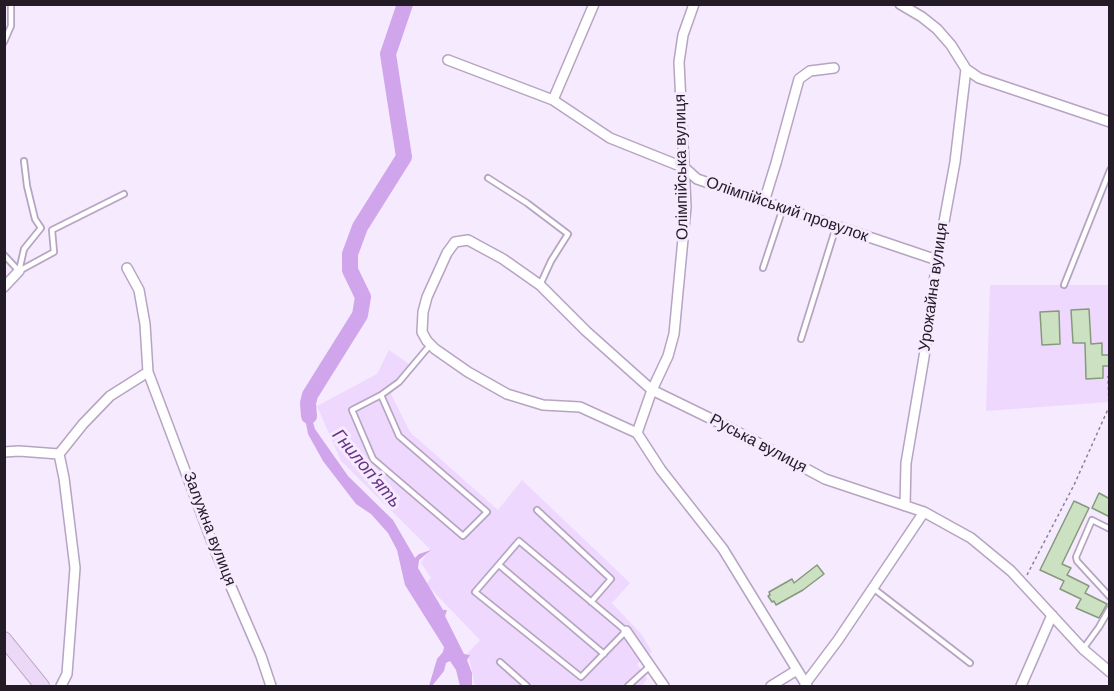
<!DOCTYPE html>
<html>
<head>
<meta charset="utf-8">
<style>
  body { margin:0 }
  #map { position:relative; width:1114px; height:691px; overflow:hidden; background:#f6eafe; font-family:"DM Sans",sans-serif }
  canvas { display:block }
  .frame { position:absolute; inset:0; border:6px solid #231c27; pointer-events:none }
</style>
</head>
<body>
<div id="map">
<canvas width="1114" height="691"></canvas>
<div class="frame"></div>
</div>
<script>
const ctx = document.querySelector('canvas').getContext('2d');
ctx.lineJoin = 'round';
function fillPath(path, color) { ctx.fillStyle = color; ctx.fill(path, 'evenodd'); }
const poly = rows => new Path2D(rows.map(r => 'M' + r).join(''));
function strokePath(path, color, width, dash) { ctx.strokeStyle = color; ctx.lineWidth = width; ctx.lineCap = dash ? 'butt' : 'round'; ctx.setLineDash(dash || []); ctx.stroke(path); }
function label(font, color, halo, rows, align = 'center') {
  ctx.font = font + ' "DM Sans",sans-serif'; ctx.lineWidth = 6; ctx.setLineDash([]); ctx.textBaseline = 'middle'; ctx.strokeStyle = halo; ctx.fillStyle = color; for (const [text, x, y, turn = 0] of rows) {
    ctx.save(); ctx.translate(x, y); ctx.rotate((+turn || 0) * Math.PI / 180); ctx.textAlign = isNaN(turn) ? turn : align; if (halo) ctx.strokeText(text, 0, 0); ctx.fillText(text, 0, 0); ctx.restore();
  }
}
const built = poly([
  [990,285,1109,285,1109,402,986,411],
  [389,350,412,366,391,394,410,432,498,510,522,480,630,583,612,603,642,635,652,652,637,664,647,679,642,686,475,686,468,653,480,640,426,584,431,578,421,563,430,549,341,461,317,406,377,374]
]);
const water = poly([
  [310,395,312,419,315,429,348,476,393,520,415,558,419,554,431,550,419,560,418,568,443,610,447,610,445,616,464,654,470,655,467,660,472,673,472,686,460,686,456,670,450,661,446,663,444,671,432,686,429,686,437,659,443,652,444,647,405,585,397,550,388,533,371,514,356,504,323,461,308,434,304,413]
]);
const river = poly([
  [309,416,308,403,310,395,360,315,363,297,350,270,350,254,360,227,404,157,388,54,405,4]
]);
const building = poly([
  [1089,309,1091,344,1102,343,1102,355,1110,355,1110,366,1103,366,1103,378,1086,379,1085,343,1073,343,1071,310,1089,309],
  [1059,311,1060,344,1042,345,1040,312,1059,311],
  [1099,493,1110,499,1110,517,1092,508,1099,493],
  [1074,501,1089,508,1062,564,1071,568,1067,575,1089,586,1085,593,1107,604,1099,618,1076,608,1081,599,1060,589,1064,581,1040,570,1074,501],
  [817,565,824,574,803,590,776,605,774,601,772,602,768,596,770,595,769,592,792,579,794,583,817,565]
]);
const path = poly([
  [1027,575,1074,485,1109,407,1108,376]
]);
const lane = poly([
  [4,42,11,26,11,4],
  [488,178,527,203,568,234,551,261,540,285],
  [4,255,19,271],
  [763,268,783,208],
  [19,271,54,252,52,230,124,194],
  [19,271,24,249,41,228,35,219,27,186,24,161],
  [1064,285,1110,170],
  [801,339,836,227],
  [381,395,352,410,373,459,463,536,487,512,399,436,381,395,399,382,431,344],
  [537,510,611,579,591,602],
  [1110,529,1092,520,1076,557,1077,561,1110,597],
  [519,541,626,631,581,677,475,592,519,541],
  [499,565,604,654],
  [873,588,970,663],
  [1083,649,1099,627,1110,608],
  [500,662,527,686],
  [628,686,649,667]
]);
const street = poly([
  [900,4,922,17,937,29,951,45,966,69,979,78,1110,122],
  [448,60,553,100,610,138,685,168,697,179,937,260],
  [553,100,594,4],
  [764,202,776,163,799,79,810,71,834,68],
  [4,287,19,271],
  [148,372,215,550,261,656,271,686],
  [637,433,652,390,668,356,674,334,686,207,679,62,683,35,694,4],
  [4,452,19,451,59,454],
  [905,506,906,463,924,357,937,260,955,162,966,69],
  [626,631,664,686],
  [805,684,838,640,924,512],
  [61,686,67,674,75,568,64,478,59,454,83,424,110,396,148,372,145,324,139,290,127,268],
  [771,686,797,670],
  [807,686,723,549,661,470,637,433,580,407,543,405,507,394,468,372,435,349,427,341,422,332,423,312,427,297,447,253,455,242,468,240,503,259,540,285,586,331,652,390,732,429,825,479,924,512,971,538,1011,571,1083,649,1110,672],
  [1021,686,1052,615]
]);
const secondary = poly([
  [4,639,42,686]
]);
const streetNames = [
  ["Олімпійська вулиця",682,167,-91],
  ["Олімпійський провулок",787,210,19],
  ["Урожайна вулиця",934,287,-82],
  ["Руська вулиця",758,444,28],
  ["Залужна вулиця",209,529,69]
];
const waterNames = [
  ["Гнилоп'ять",366,469,50]
];
fillPath(built, '#efd8fe');
fillPath(water, '#d0a5eb');
strokePath(river, '#d0a5eb', 16);
fillPath(building, '#cce1c2');
strokePath(building, '#86997d', 1.5);
strokePath(lane, '#b6a4c2', 8);
strokePath(street, '#b6a4c2', 12);
strokePath(secondary, '#b6a4c2', 16);
strokePath(path, '#8b8291', 1.5, [3, 3]);
strokePath(lane, '#fff', 4.5);
strokePath(street, '#fff', 9);
strokePath(secondary, '#ecd9f8', 14);
label('16px', '#231c27', '#f6eafe', streetNames);
label('italic 18px', '#673384', '#f6eafe', waterNames);
</script>
</body>
</html>
